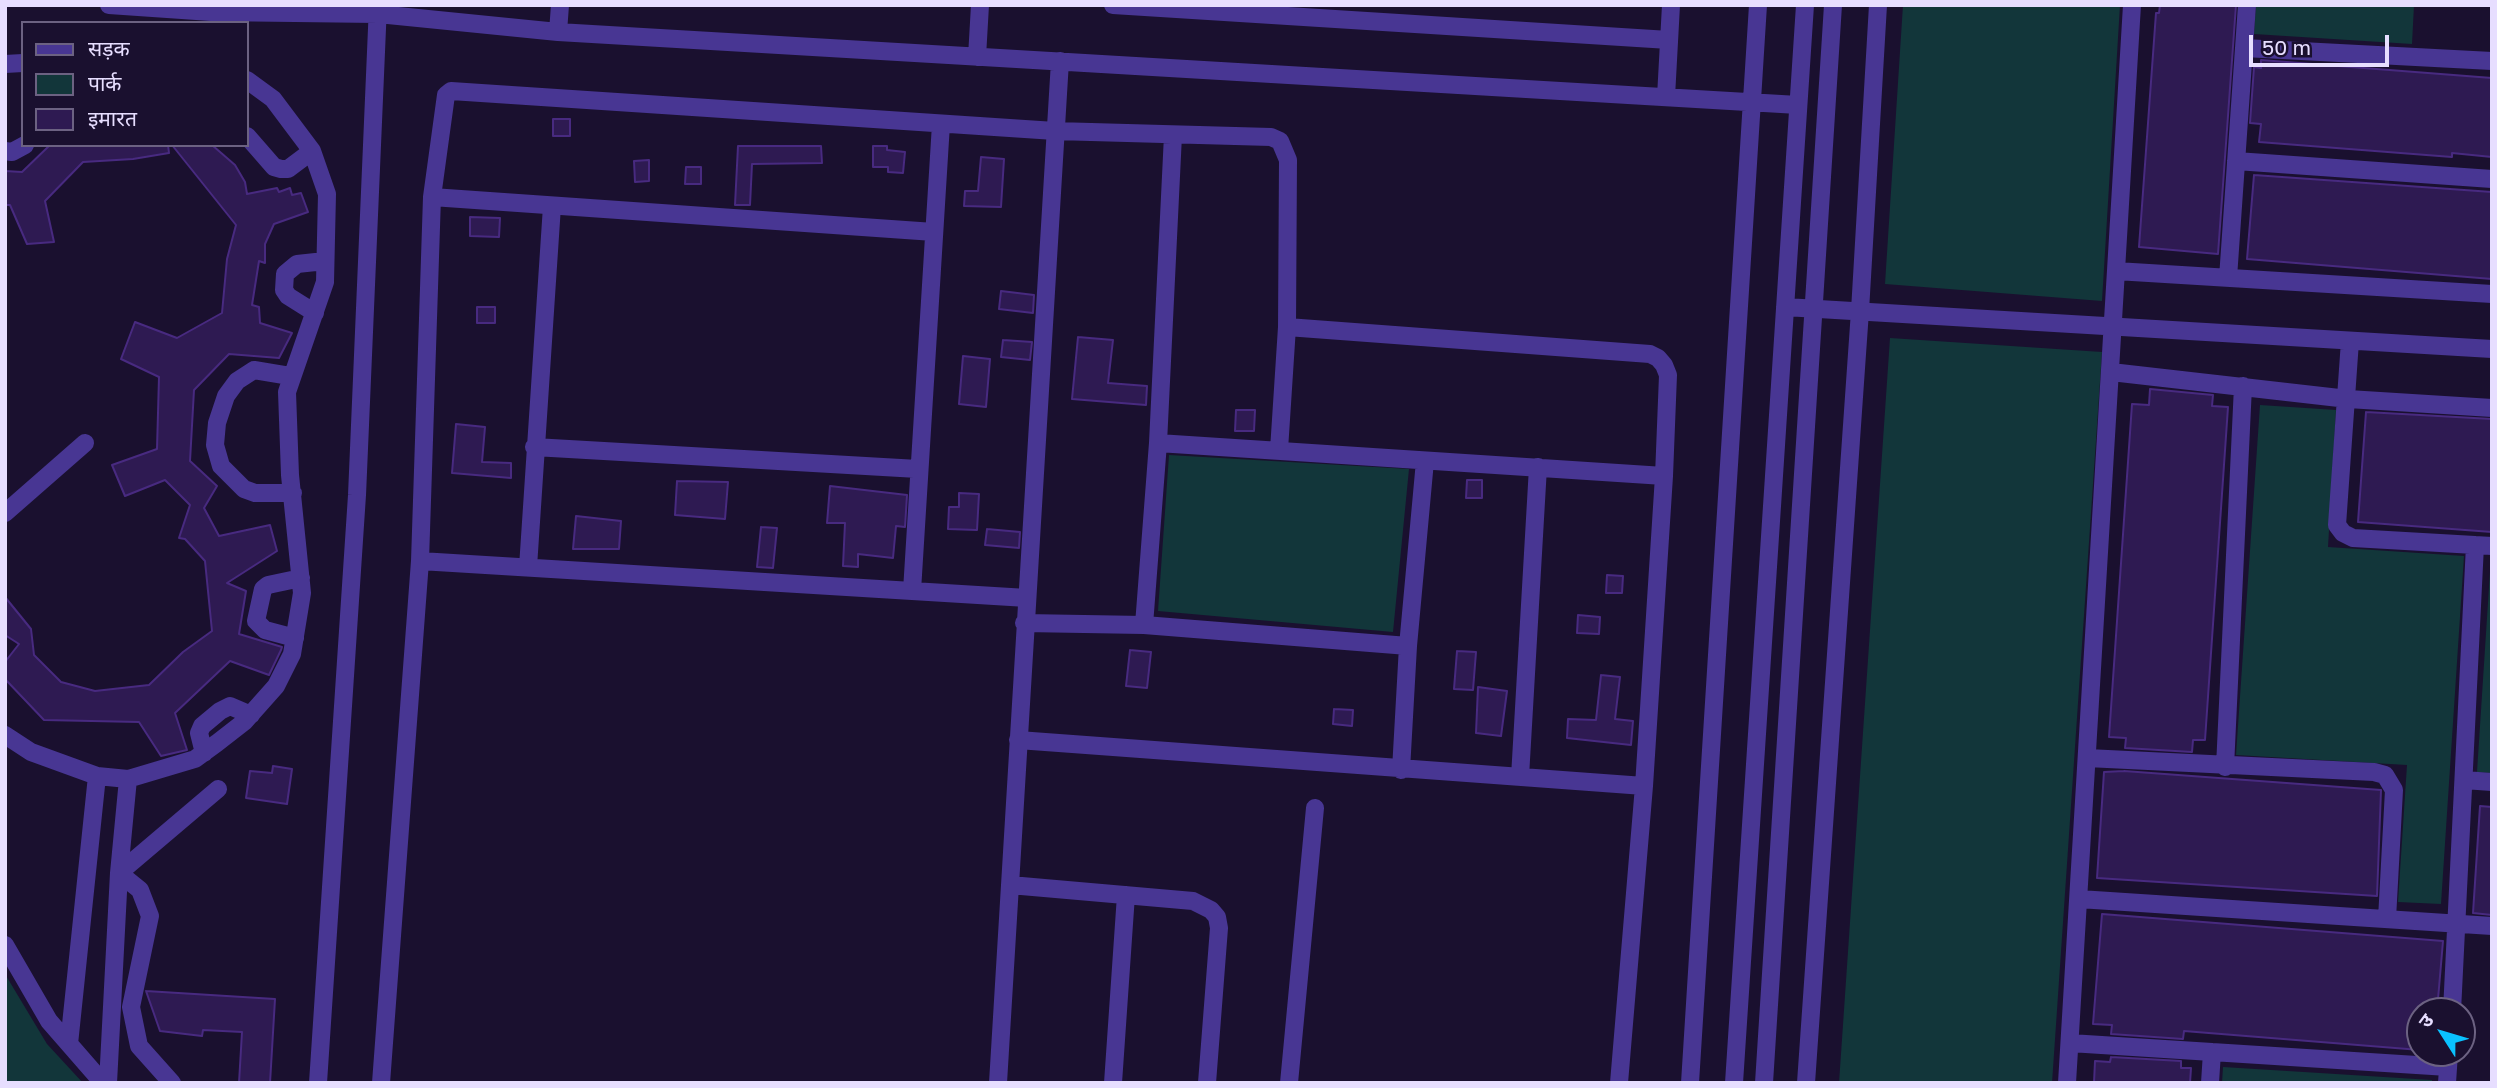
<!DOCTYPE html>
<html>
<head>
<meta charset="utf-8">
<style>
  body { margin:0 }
  #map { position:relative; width:2497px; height:1088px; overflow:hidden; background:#1a102f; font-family:"Golos Text","Noto Sans Devanagari",sans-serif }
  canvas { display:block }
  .frame { position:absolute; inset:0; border:7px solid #e7deff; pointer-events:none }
  .legend { position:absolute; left:21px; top:21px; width:228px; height:126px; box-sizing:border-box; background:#1a102f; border:2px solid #6c6282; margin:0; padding:9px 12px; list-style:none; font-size:21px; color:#e7deff }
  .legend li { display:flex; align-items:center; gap:14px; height:35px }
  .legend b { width:35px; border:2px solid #6c6282 }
  .north { position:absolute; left:2406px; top:997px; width:70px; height:70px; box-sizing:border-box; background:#1a102f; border:2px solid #6c6282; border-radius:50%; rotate:307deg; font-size:19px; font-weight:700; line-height:28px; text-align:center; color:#e7deff }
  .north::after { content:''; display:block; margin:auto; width:24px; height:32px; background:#0ac2ff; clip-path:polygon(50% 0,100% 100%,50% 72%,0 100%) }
  .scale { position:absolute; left:2249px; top:35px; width:140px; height:32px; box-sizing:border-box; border:4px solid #e7deff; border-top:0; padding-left:9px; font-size:21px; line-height:24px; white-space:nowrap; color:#e7deff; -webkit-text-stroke:5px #1a102f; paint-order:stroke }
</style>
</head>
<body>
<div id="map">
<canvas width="2497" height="1088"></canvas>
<div class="frame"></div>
<ul class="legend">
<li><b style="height:9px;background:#483693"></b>सड़क</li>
<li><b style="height:19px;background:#12363a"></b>पार्क</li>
<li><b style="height:19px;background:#2e1a52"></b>इमारत</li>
</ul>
<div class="north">उ</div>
<div class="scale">50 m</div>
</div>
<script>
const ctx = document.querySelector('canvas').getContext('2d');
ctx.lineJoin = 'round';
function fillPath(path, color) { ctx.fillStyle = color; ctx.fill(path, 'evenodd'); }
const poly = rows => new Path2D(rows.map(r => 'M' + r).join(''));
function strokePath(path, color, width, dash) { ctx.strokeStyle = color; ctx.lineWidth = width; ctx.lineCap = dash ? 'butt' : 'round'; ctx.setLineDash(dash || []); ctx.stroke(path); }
const green = poly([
  [1903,5,2120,5,2102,301,1885,284],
  [2256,5,2414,5,2412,44,2254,34],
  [1890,338,2102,352,2052,1083,1839,1083],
  [2260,405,2336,410,2328,547,2464,556,2441,904,2398,902,2407,765,2236,755],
  [1169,455,1409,469,1393,632,1158,611],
  [2491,556,2492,556,2492,773,2477,772],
  [5,974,47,1044,83,1083,5,1083],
  [2223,1067,2432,1080,2432,1083,2222,1083]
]);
const building = poly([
  [2160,5,2236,5,2218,254,2139,247,2156,13,2159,13,2160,5],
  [2261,60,2492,78,2492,157,2452,153,2452,157,2259,142,2261,124,2250,123,2254,67,2261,68,2261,60],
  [553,119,570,119,570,136,553,136,553,119],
  [50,145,168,145,169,153,133,159,83,162,45,201,54,242,27,244,10,205,5,205,5,171,22,172,50,145],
  [172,145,212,145,235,165,245,182,247,194,277,188,279,192,290,188,292,195,301,193,308,212,274,224,265,244,265,263,259,261,252,305,259,307,260,323,292,333,279,358,229,354,194,390,190,461,217,486,204,508,219,536,270,525,277,551,227,583,246,591,239,634,282,647,281,650,269,675,230,661,175,713,187,750,161,756,139,722,44,720,5,679,5,662,19,644,5,635,5,597,31,629,34,655,61,682,95,691,149,685,183,652,212,631,205,561,185,539,179,538,190,505,165,480,125,496,112,465,157,449,159,377,121,359,135,322,177,338,222,313,227,259,236,225,172,145],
  [738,146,821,146,822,163,752,164,750,205,735,205,738,146],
  [873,146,887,146,887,150,905,152,903,173,888,172,888,167,873,167,873,146],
  [981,157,1004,159,1001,207,964,206,965,191,978,191,981,157],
  [649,160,649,181,635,182,634,161,649,160],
  [686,167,701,167,701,184,685,184,686,167],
  [2254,175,2492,192,2492,279,2247,259,2254,175],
  [470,217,500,218,499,237,470,236,470,217],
  [1001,291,1034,295,1033,313,999,309,1001,291],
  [477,307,495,307,495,323,477,323,477,307],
  [1078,337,1113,340,1108,383,1147,386,1146,405,1072,399,1078,337],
  [1003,340,1032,342,1030,360,1001,357,1003,340],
  [963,356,990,359,986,407,959,404,963,356],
  [2150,389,2213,395,2212,406,2228,407,2205,740,2193,740,2192,752,2125,748,2126,738,2109,737,2132,404,2149,405,2150,389],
  [1236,410,1255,410,1254,431,1235,431,1236,410],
  [2366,412,2492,419,2492,532,2358,522,2366,412],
  [456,424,485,427,482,462,511,463,511,478,452,473,456,424],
  [1467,480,1482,480,1482,498,1466,498,1467,480],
  [677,481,728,482,725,519,675,515,677,481],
  [830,486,907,495,905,527,896,526,893,558,858,554,858,567,843,566,845,523,827,523,830,486],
  [959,493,979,494,977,530,948,529,949,507,959,507,959,493],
  [576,516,621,521,619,549,573,549,576,516],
  [761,527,777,528,773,568,757,567,761,527],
  [987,529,1020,532,1019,548,985,545,987,529],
  [1607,575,1623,576,1622,593,1606,593,1607,575],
  [1578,615,1600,617,1599,634,1577,633,1578,615],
  [1130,650,1151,652,1147,688,1126,686,1130,650],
  [1457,651,1476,652,1473,690,1454,689,1457,651],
  [1601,675,1620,677,1615,719,1633,721,1631,745,1567,738,1568,719,1596,720,1601,675],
  [1478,687,1507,691,1501,736,1476,733,1478,687],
  [1334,709,1353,710,1352,726,1333,724,1334,709],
  [273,766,292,769,287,804,246,798,250,771,272,773,273,766],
  [2124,771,2381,790,2377,896,2097,878,2104,772,2124,771],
  [2480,806,2492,807,2492,915,2473,913,2480,806],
  [2102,914,2443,941,2437,1011,2420,1011,2420,1050,2184,1031,2183,1039,2111,1034,2112,1025,2093,1024,2102,914],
  [146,991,275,999,270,1083,239,1083,242,1032,203,1030,202,1036,160,1031,146,991],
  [2111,1057,2181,1061,2181,1068,2191,1068,2190,1083,2094,1083,2095,1061,2110,1062,2111,1057]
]);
const minor = poly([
  [109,5,211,12,378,14,558,32,1798,105],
  [1113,5,1669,40],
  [558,32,560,5],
  [2244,48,2492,61],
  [977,57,980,5],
  [5,64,23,63],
  [1666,97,1671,5],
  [247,136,274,167,281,169,288,169,312,151],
  [5,151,12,152,25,145],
  [2236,161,2492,179],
  [432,197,934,232],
  [2116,271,2492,294],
  [2228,278,2247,5],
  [1785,307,2492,349],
  [315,313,288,296,284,290,285,274,297,264,325,261],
  [1287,327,1650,354,1658,358,1664,365,1668,375,1664,476,1644,786,1619,1083],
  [2350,341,2337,525,2343,533,2353,538,2492,546],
  [2111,372,2348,399,2492,408],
  [290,376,254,370,237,381,226,396,217,423,215,445,221,466,244,489,255,493,293,493],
  [1158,443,1664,476],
  [534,447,918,469],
  [5,513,85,443],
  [420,561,1027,598],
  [528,567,552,206],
  [912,591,941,124],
  [1024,623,1144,625,1408,646],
  [1144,625,1158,443,1173,135],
  [295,638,265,630,256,621,263,589,268,585,301,578],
  [5,735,31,752,97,776,128,779,195,759,217,743,244,722,276,686,292,654,302,593,290,475,287,392,325,282,327,194,312,151,273,99,247,80],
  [1018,740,1644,786],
  [204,753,199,733,202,726,220,711,230,706,251,715],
  [2087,758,2374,772,2385,775,2394,790,2387,919],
  [2225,767,2243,386],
  [1401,770,1408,646,1425,461],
  [1520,777,1538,467],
  [2464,780,2492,782],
  [1010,885,1193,901,1211,910,1217,917,1219,928,1207,1083],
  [2079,899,2492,926],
  [5,945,49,1021,103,1083],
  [2452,1011,2475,545],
  [2070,1043,2448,1067],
  [69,1044,97,776],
  [108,1083,119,873,128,779],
  [172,1083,139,1046,131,1007,150,916,140,890,119,873,218,789],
  [318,1083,357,495,378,5],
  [381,1083,420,561,432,197,446,95,451,91,1055,131,1271,137,1280,141,1288,160,1287,327,1279,450],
  [998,1083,1060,61],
  [1113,1083,1126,895],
  [1289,1083,1315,808],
  [1690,1083,1758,5],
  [1734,1083,1805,5],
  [1764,1083,1833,5],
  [1806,1083,1860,311,1878,5],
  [2067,1083,2132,5],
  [2210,1083,2212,1052],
  [2447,1083,2449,1053]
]);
fillPath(green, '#12363a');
fillPath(building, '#2e1a52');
strokePath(building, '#482a80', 2);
strokePath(minor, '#483693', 18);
</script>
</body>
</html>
